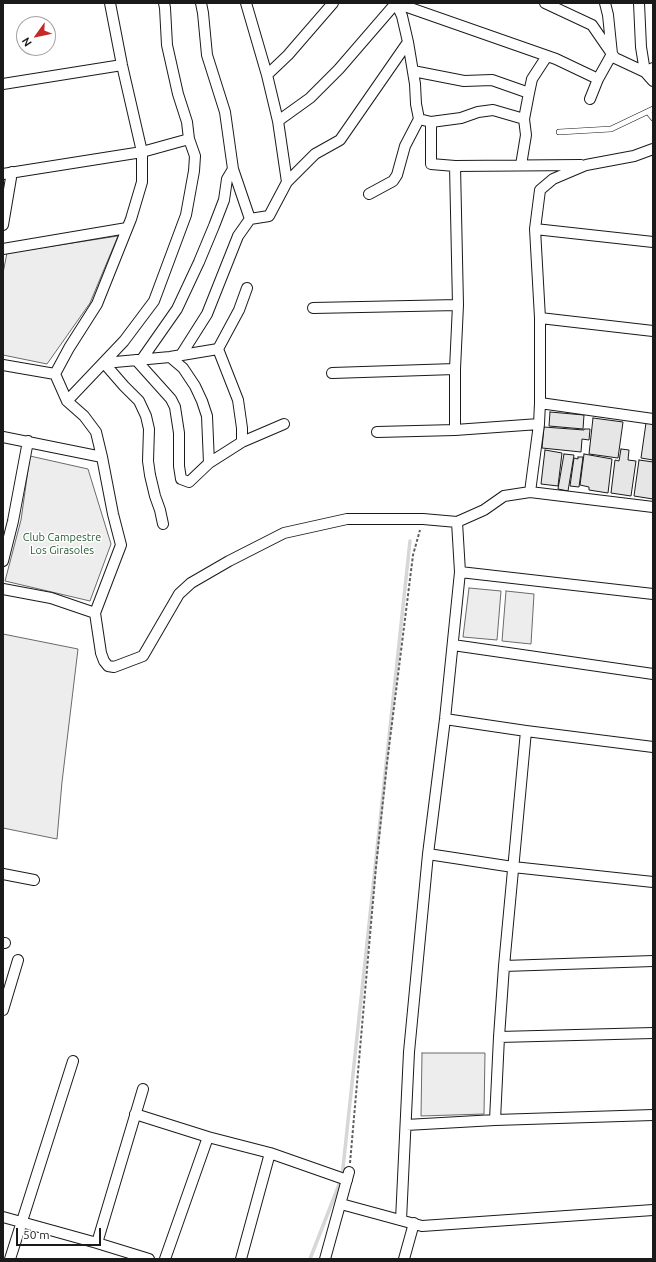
<!DOCTYPE html>
<html>
<head>
<meta charset="utf-8">
<style>
  body { margin:0 }
  #map { position:relative; width:656px; height:1262px; overflow:hidden; background:#fff; font-family:Ubuntu,sans-serif }
  canvas { display:block }
  .frame { position:absolute; inset:0; border:4px solid #1a1a1a; pointer-events:none }
  .north { position:absolute; left:16px; top:16px; width:40px; height:40px; box-sizing:border-box; background:#fff; border:1px solid #a3a3a3; border-radius:50%; rotate:237deg; font-size:11px; font-weight:700; line-height:16px; text-align:center; color:#1a1a1a }
  .north::after { content:''; display:block; margin:auto; width:14px; height:18px; background:#c62828; clip-path:polygon(50% 0,100% 100%,50% 72%,0 100%) }
  .scale { position:absolute; left:16px; top:1228px; width:85px; height:18px; box-sizing:border-box; border:2px solid #1a1a1a; border-top:0; padding-left:5px; font-size:12px; line-height:14px; white-space:nowrap; color:#1a1a1a; -webkit-text-stroke:3px #fff; paint-order:stroke }
</style>
</head>
<body>
<div id="map">
<canvas width="656" height="1262"></canvas>
<div class="frame"></div>
<div class="north">N</div>
<div class="scale">50 m</div>
</div>
<script>
const ctx = document.querySelector('canvas').getContext('2d');
ctx.lineJoin = 'round';
function fillPath(path, color) { ctx.fillStyle = color; ctx.fill(path, 'evenodd'); }
const poly = rows => new Path2D(rows.map(r => 'M' + r).join(''));
function strokePath(path, color, width, dash) { ctx.strokeStyle = color; ctx.lineWidth = width; ctx.lineCap = dash ? 'butt' : 'round'; ctx.setLineDash(dash || []); ctx.stroke(path); }
function label(font, color, halo, rows, align = 'center') {
  ctx.font = font + ' Ubuntu,sans-serif'; ctx.lineWidth = 3; ctx.setLineDash([]); ctx.textBaseline = 'middle'; ctx.strokeStyle = halo; ctx.fillStyle = color; for (const [text, x, y, turn = 0] of rows) {
    ctx.save(); ctx.translate(x, y); ctx.rotate((+turn || 0) * Math.PI / 180); ctx.textAlign = isNaN(turn) ? turn : align; if (halo) ctx.strokeText(text, 0, 0); ctx.fillText(text, 0, 0); ctx.restore();
  }
}
const built = poly([
  [118,236,90,303,47,364,3,355,3,273,7,253,118,236],
  [30,456,88,469,111,544,90,601,5,581,21,520,30,456],
  [469,588,501,591,497,640,463,637,469,588],
  [506,591,534,594,531,644,502,641,506,591],
  [3,634,78,649,62,782,57,839,3,828,3,634],
  [422,1053,485,1053,484,1114,421,1116,422,1053]
]);
const stream = poly([
  [310,1259,342,1177,410,541]
]);
const building = poly([
  [550,412,584,415,583,429,549,426,550,412],
  [593,418,623,422,618,458,589,454,593,418],
  [646,423,653,424,653,460,641,458,646,423],
  [544,427,584,430,584,429,590,429,589,440,582,439,581,452,542,448,544,427],
  [621,449,629,450,628,460,636,461,631,496,611,493,615,460,619,461,621,449],
  [545,450,562,453,558,486,541,484,545,450],
  [564,454,574,455,568,491,558,489,564,454],
  [584,454,612,459,608,493,589,490,589,487,580,485,584,454],
  [578,457,583,457,579,487,570,486,574,458,578,459,578,457],
  [639,460,653,462,653,499,634,496,639,460]
]);
const path = poly([
  [350,1163,376,867,387,763,413,555,420,530]
]);
const lane = poly([
  [648,112,653,118],
  [559,132,611,129,653,109]
]);
const street = poly([
  [110,3,122,65,142,152,142,182,131,219,97,304,69,348,55,374,67,401,84,416,96,432,102,457,113,514,121,545,95,613,101,653,104,661,108,666,114,667,143,656,179,594,191,583,229,561,284,533,347,519,423,519,457,522,484,510,504,496,530,492,653,507],
  [246,3,267,75,278,121,287,182],
  [396,3,402,16,408,42,415,84,416,104,419,119,431,122,431,164,455,166,581,165],
  [545,3,592,25,612,54,615,58,645,72,653,81],
  [639,3,641,47,645,72,653,68],
  [413,71,464,81,492,80,529,93],
  [267,75,288,55,333,3],
  [3,84,122,65],
  [590,99,598,79,612,54,608,15,605,3],
  [278,121,310,98,339,69,396,3,556,59,598,79],
  [431,122,461,118,478,112,493,110,524,119],
  [521,165,526,135,524,119,529,93,532,79,547,56],
  [455,166,458,305,455,369,455,430],
  [3,174,142,152,189,139],
  [369,194,393,181,397,175,405,146,419,119],
  [250,219,269,216,287,182,315,154,340,140,408,42],
  [3,225,12,172],
  [535,229,653,242],
  [3,249,127,228],
  [313,308,458,305],
  [540,318,653,331],
  [181,355,207,314,238,236,250,219,233,169],
  [170,357,183,368,195,386,202,401,207,416,209,463,242,442,284,424],
  [142,359,177,309,199,262,214,226,224,200,227,179,233,169,225,112,207,55,203,13,201,3],
  [136,360,171,399,175,407,179,433,179,466,181,479,189,482,209,463],
  [104,363,124,386,139,401,146,416,149,429,148,461,150,475,155,496,160,510,163,524],
  [104,363,170,357,218,349],
  [3,365,55,374],
  [332,373,455,369],
  [67,401,124,341,154,301,186,215,194,171,195,156,189,139,187,122,178,94,167,45,165,8,164,3],
  [540,403,653,419],
  [377,432,455,430,539,424],
  [3,437,102,457],
  [242,442,242,428,238,400,218,349,239,310,247,288],
  [530,492,539,424,540,403,540,318,535,229,540,190,553,179,586,165,634,156,653,149],
  [3,561,13,521,28,441],
  [460,572,653,594],
  [3,589,51,598,95,613],
  [453,645,653,674],
  [445,719,526,731,653,747],
  [428,854,513,867,653,882],
  [3,874,34,880],
  [3,943,5,943],
  [504,966,653,961],
  [3,1010,18,960],
  [499,1037,653,1033],
  [135,1114,208,1137],
  [495,1120,499,1037,504,966,526,731],
  [406,1125,495,1120,653,1115],
  [341,1204,422,1226,653,1210],
  [3,1217,97,1243,149,1259],
  [401,1220,409,1052,428,854,445,719,460,572,457,522],
  [97,1243,143,1089],
  [10,1259,73,1061],
  [165,1259,208,1137,270,1153,347,1180],
  [241,1259,270,1153],
  [325,1259,349,1172],
  [404,1259,414,1223]
]);
const parkNames = [
  ["Club Campestre",62,537],
  ["Los Girasoles",62,550]
];
fillPath(built, '#ededed');
strokePath(built, '#6a6a6a', 1);
strokePath(stream, '#d7d7d7', 3.5);
fillPath(building, '#e6e6e6');
strokePath(building, '#1a1a1a', 1);
strokePath(lane, '#1a1a1a', 6);
strokePath(street, '#1a1a1a', 12);
strokePath(path, '#5f5f5f', 2, [3, 2]);
strokePath(lane, '#fff', 5);
strokePath(street, '#fff', 10);
label('11px', '#2b5a34', '#fff', parkNames);
</script>
</body>
</html>
